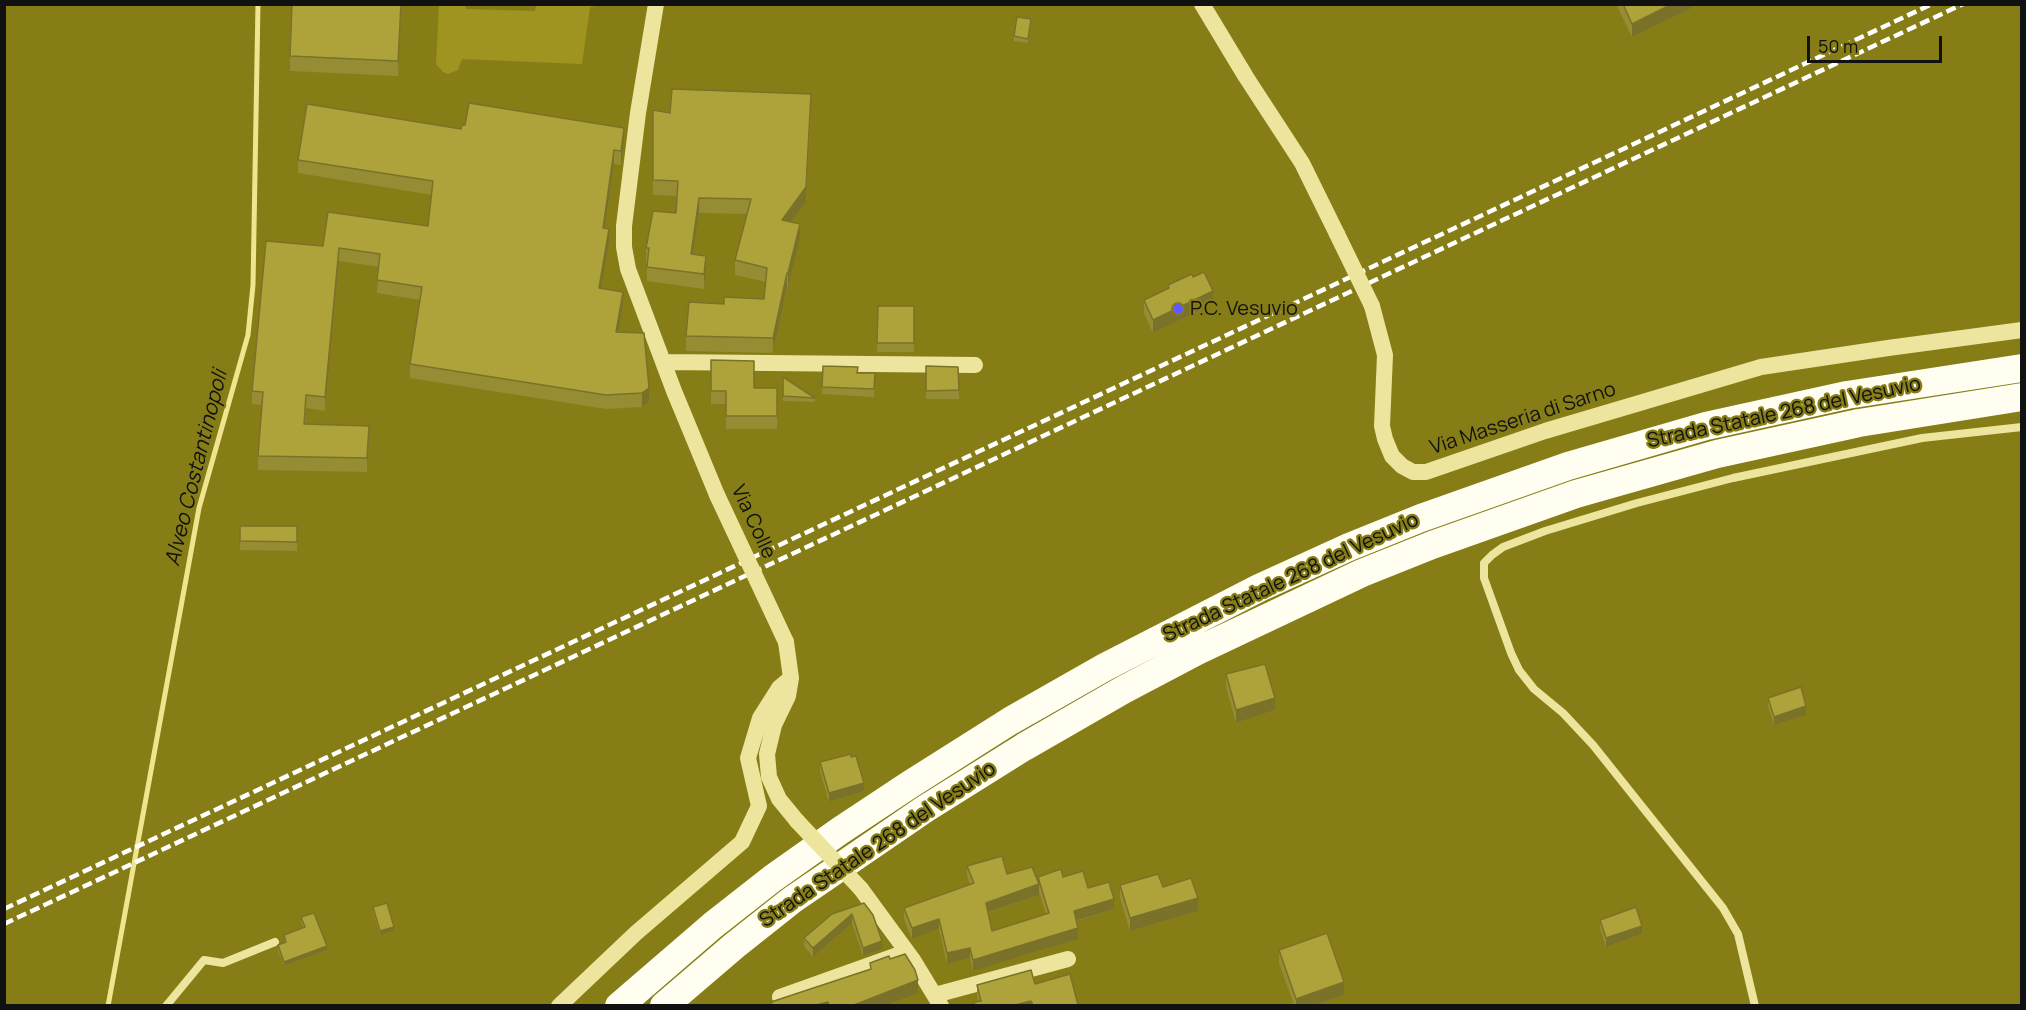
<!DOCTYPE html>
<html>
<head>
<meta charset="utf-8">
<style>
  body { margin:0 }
  #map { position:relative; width:2026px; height:1010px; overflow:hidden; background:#867d17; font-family:Manrope,sans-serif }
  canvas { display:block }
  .frame { position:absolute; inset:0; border:6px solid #111; pointer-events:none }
  .scale { position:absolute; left:1807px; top:36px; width:135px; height:27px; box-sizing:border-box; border:3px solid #111; border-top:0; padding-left:8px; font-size:18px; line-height:21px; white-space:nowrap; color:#111; -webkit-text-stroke:4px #867d17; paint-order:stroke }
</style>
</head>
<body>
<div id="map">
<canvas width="2026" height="1010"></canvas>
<div class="frame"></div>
<div class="scale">50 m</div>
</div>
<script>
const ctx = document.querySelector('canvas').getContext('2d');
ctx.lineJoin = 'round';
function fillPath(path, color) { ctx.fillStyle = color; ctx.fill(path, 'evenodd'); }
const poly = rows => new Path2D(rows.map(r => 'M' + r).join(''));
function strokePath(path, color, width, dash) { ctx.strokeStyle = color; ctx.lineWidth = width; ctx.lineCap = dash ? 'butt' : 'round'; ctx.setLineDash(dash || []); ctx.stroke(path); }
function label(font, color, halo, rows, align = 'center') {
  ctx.font = font + ' Manrope,sans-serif'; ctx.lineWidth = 4.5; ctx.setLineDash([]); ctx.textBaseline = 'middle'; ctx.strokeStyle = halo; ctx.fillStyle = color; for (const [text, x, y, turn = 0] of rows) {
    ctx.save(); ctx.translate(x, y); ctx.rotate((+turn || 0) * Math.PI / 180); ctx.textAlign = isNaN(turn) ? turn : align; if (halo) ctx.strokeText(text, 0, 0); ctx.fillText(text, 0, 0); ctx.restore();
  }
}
const green = poly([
  [439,5,465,5,466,9,535,11,536,5,601,5,590,7,582,64,462,59,458,70,448,74,443,72,436,64]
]);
const stream = poly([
  [108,1006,199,508,248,335,253,285,258,4]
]);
const service = poly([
  [166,1006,204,960,223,963,275,942],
  [1755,1006,1738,934,1723,908,1593,745,1563,713,1534,689,1519,670,1511,653,1484,578,1484,563,1492,555,1503,547,1545,531,1637,503,1733,478,1922,438,2022,427]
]);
const minor = poly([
  [656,4,638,113,624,226,624,247,628,269,674,391,717,495],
  [1202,4,1246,77,1302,163,1337,234],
  [1372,306,1385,355,1382,426,1385,439,1392,456,1402,466,1413,472,1426,472,1545,431,1761,367,1888,348,2022,330],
  [664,362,975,365],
  [786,642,791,678,788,696,774,725,767,754,769,777,779,799,797,821],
  [861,889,913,960,941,1006],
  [935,995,1068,959],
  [780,997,906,952],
  [559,1006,636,933,742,842,759,806,748,758,760,718,779,688,791,678]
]);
const trunk = poly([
  [619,1006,713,925,773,878,841,830,909,785,1010,721,1105,667,1259,588,1349,547,1421,518,1568,466,1706,426,1847,395,2022,368],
  [664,1006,734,946,792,900,925,809,1024,747,1123,690,1197,651,1362,573,1432,545,1576,494,1717,454,1859,423,2022,397]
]);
const rail = poly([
  [4,909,1932,4],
  [4,924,1963,4]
]);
const minorBridge = poly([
  [1337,234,1372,306],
  [717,495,786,642],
  [797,821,861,889]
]);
const wall = poly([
  [401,4,398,76,290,71,290,56],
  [1616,4,1692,4,1692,8,1632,37],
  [1031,23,1028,43,1014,41,1014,36],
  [811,109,806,202,791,222,800,239,788,288,787,287,773,353,686,351,686,336,724,304,764,299,766,282,735,275,735,260,747,214,699,213,693,254,706,270,704,289,647,281,647,263,646,263,646,248,676,213,677,196,653,195,653,110,670,113],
  [461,129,624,142,621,165,614,164,605,229,609,243,601,288,623,305,618,332,649,402,642,407,606,409,410,378,410,364,420,300,377,293,379,267,339,261,325,411,306,408,305,424,369,439,367,472,258,470,258,456,262,405,252,404,252,391,323,246,428,226,432,195,298,173,298,160],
  [1193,277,1213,304,1153,333,1144,313,1144,300,1168,289,1168,285],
  [878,306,914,306,914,352,877,352],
  [711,360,754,388,777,388,777,429,726,429,726,404,711,404],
  [823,366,858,373,875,373,874,397,822,394],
  [926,366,958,367,959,399,926,399],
  [783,377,815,398,815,402,783,401],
  [240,526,297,526,297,551,240,550],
  [1226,674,1275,710,1236,723,1226,687],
  [1768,698,1806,715,1774,725,1768,706],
  [820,762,864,791,829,802,820,771],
  [967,866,1038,881,1038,877,1063,877,1088,888,1114,909,1076,921,1078,939,973,971,970,958,947,964,939,929,912,939,904,919,904,908,970,884,967,876],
  [1039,892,1046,914,992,931,988,913,1039,895],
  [1120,885,1163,887,1198,911,1130,931,1120,898],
  [864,903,882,949,863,956,852,923,813,957,804,946,804,938],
  [373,907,394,931,380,935,373,912],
  [301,917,327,950,284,966,278,950,278,945,285,943,284,935,303,928,301,922],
  [1600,920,1642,934,1606,947,1600,928],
  [1279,950,1344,995,1314,1005,1294,1005,1279,963],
  [1035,984,1078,1005,974,1005,974,1002,978,1001,977,996,977,985]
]);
const shadedWall = poly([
  [401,4,398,76,398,61],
  [1672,4,1692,4,1692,8,1632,37,1632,24],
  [811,94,806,202,782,234,782,220],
  [624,128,624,142,621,165,621,151],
  [614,150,614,164,603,242,603,228],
  [699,198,699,213,691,268,691,254],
  [800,224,800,239,788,288,788,273],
  [609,229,609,243,599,302,599,288],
  [339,248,339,261,325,411,325,397],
  [706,256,706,270,704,289,704,274],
  [787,273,787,287,773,353,773,338],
  [1213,291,1213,304,1153,333,1153,320],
  [623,292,623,305,616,346,616,332],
  [649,388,649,402,642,407,642,393],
  [369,426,369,439,367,472,367,458],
  [1275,698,1275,710,1236,723,1236,710],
  [1806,706,1806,715,1774,725,1774,717],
  [864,783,864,791,829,802,829,793],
  [1039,884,1039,895,986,913,986,903],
  [1198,898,1198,911,1130,931,1130,918],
  [1114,899,1114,909,1074,921,1074,911],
  [852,914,852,923,813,957,813,948],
  [939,919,939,929,912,939,912,928],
  [1642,926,1642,934,1606,947,1606,938],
  [394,927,394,931,380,935,380,931],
  [1078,928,1078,939,973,971,973,960],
  [882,941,882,949,863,956,863,948],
  [327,946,327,950,284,966,284,962],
  [970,948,970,958,947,964,947,953],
  [918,980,918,993,886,1005,854,1005],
  [1344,982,1344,995,1314,1005,1296,1005,1296,999],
  [1031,1001,1031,1005,1015,1005],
  [828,1002,828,1005,816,1005]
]);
const building = poly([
  [292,4,401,4,398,61,290,56,292,4],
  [1623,4,1672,4,1632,24,1623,4],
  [1017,17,1031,19,1028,39,1014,36,1017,17],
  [672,89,811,94,806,187,782,220,800,224,788,273,787,273,773,338,686,336,689,302,724,304,724,297,764,299,767,268,735,260,751,199,699,198,691,254,706,256,704,274,647,267,649,248,646,248,653,211,676,213,678,181,653,180,653,110,670,113,672,89],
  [469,103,624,128,621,151,614,150,603,228,609,229,599,288,623,292,616,332,644,333,649,388,642,393,606,395,410,364,422,287,377,280,380,254,339,248,325,397,306,395,304,424,369,426,367,458,258,456,263,392,252,391,266,241,323,246,328,212,428,226,433,181,298,160,307,104,461,129,462,125,465,125,469,103],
  [1204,272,1213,291,1153,320,1144,300,1169,288,1168,285,1192,274,1193,277,1204,272],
  [878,306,914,306,914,343,877,343,878,306],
  [711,360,754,361,754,388,777,388,777,416,726,416,726,391,711,391,711,360],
  [823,366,858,367,857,373,875,373,874,389,822,387,823,366],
  [926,366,958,367,959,390,926,391,926,366],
  [783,377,815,398,783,396,783,377],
  [240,526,297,526,297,542,240,541,240,526],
  [1265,664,1275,698,1236,710,1226,674,1265,664],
  [1801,687,1806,706,1774,717,1768,698,1801,687],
  [851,754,851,757,856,756,864,783,829,793,820,762,851,754],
  [1002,856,1007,874,1032,867,1039,884,986,903,992,931,1049,913,1038,877,1061,869,1063,877,1083,871,1088,888,1109,882,1114,899,1074,911,1078,928,973,960,970,948,947,953,939,919,912,928,904,908,974,883,967,866,1002,856],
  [1158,874,1163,887,1191,878,1198,898,1130,918,1120,885,1158,874],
  [387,903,394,927,380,931,373,907,387,903],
  [864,903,873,915,882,941,863,948,852,914,813,948,804,938,832,914,864,903],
  [1636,907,1642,926,1606,938,1600,920,1636,907],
  [314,913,327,946,284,962,278,945,286,942,284,935,305,927,301,917,314,913],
  [1327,933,1344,982,1296,999,1279,950,1327,933],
  [905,954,915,970,918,980,854,1005,829,1005,828,1002,816,1005,772,1005,771,1002,871,969,870,963,889,956,890,959,905,954],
  [1031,970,1035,984,1070,974,1078,1005,1033,1005,1031,1001,1015,1005,975,1005,974,1002,981,1001,977,985,1031,970]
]);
const markers = [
  [1178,309,6,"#6459ff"]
];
const poiNames = [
  ["P.C. Vesuvio",1190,309]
];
const streetNames = [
  ["Strada Statale 268 del Vesuvio",1784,413,-12],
  ["Via Masseria di Sarno",1523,419,-18],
  ["Via Colle",753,522,65],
  ["Strada Statale 268 del Vesuvio",1291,578,-25],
  ["Strada Statale 268 del Vesuvio",878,845,-34]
];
const waterNames = [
  ["Alveo Costantinopoli",197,468,-76]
];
fillPath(green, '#a09420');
strokePath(stream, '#f0e58f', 5);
strokePath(service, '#ede59d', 8);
strokePath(minor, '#ede59d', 16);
strokePath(trunk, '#fffef1', 28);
strokePath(rail, '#fff', 4.5, [10, 4.5]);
strokePath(minorBridge, '#ede59d', 16);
fillPath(wall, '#968c33');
fillPath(shadedWall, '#7a7229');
fillPath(building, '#aea33b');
strokePath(building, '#7a7229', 1.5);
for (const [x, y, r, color] of markers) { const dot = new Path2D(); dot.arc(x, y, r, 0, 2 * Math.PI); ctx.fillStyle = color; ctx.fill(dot); strokePath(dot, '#867d17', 2); }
label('20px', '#111', '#867d17', poiNames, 'left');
label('20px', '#111', '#867d17', streetNames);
label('italic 21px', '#111', '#867d17', waterNames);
</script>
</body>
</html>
